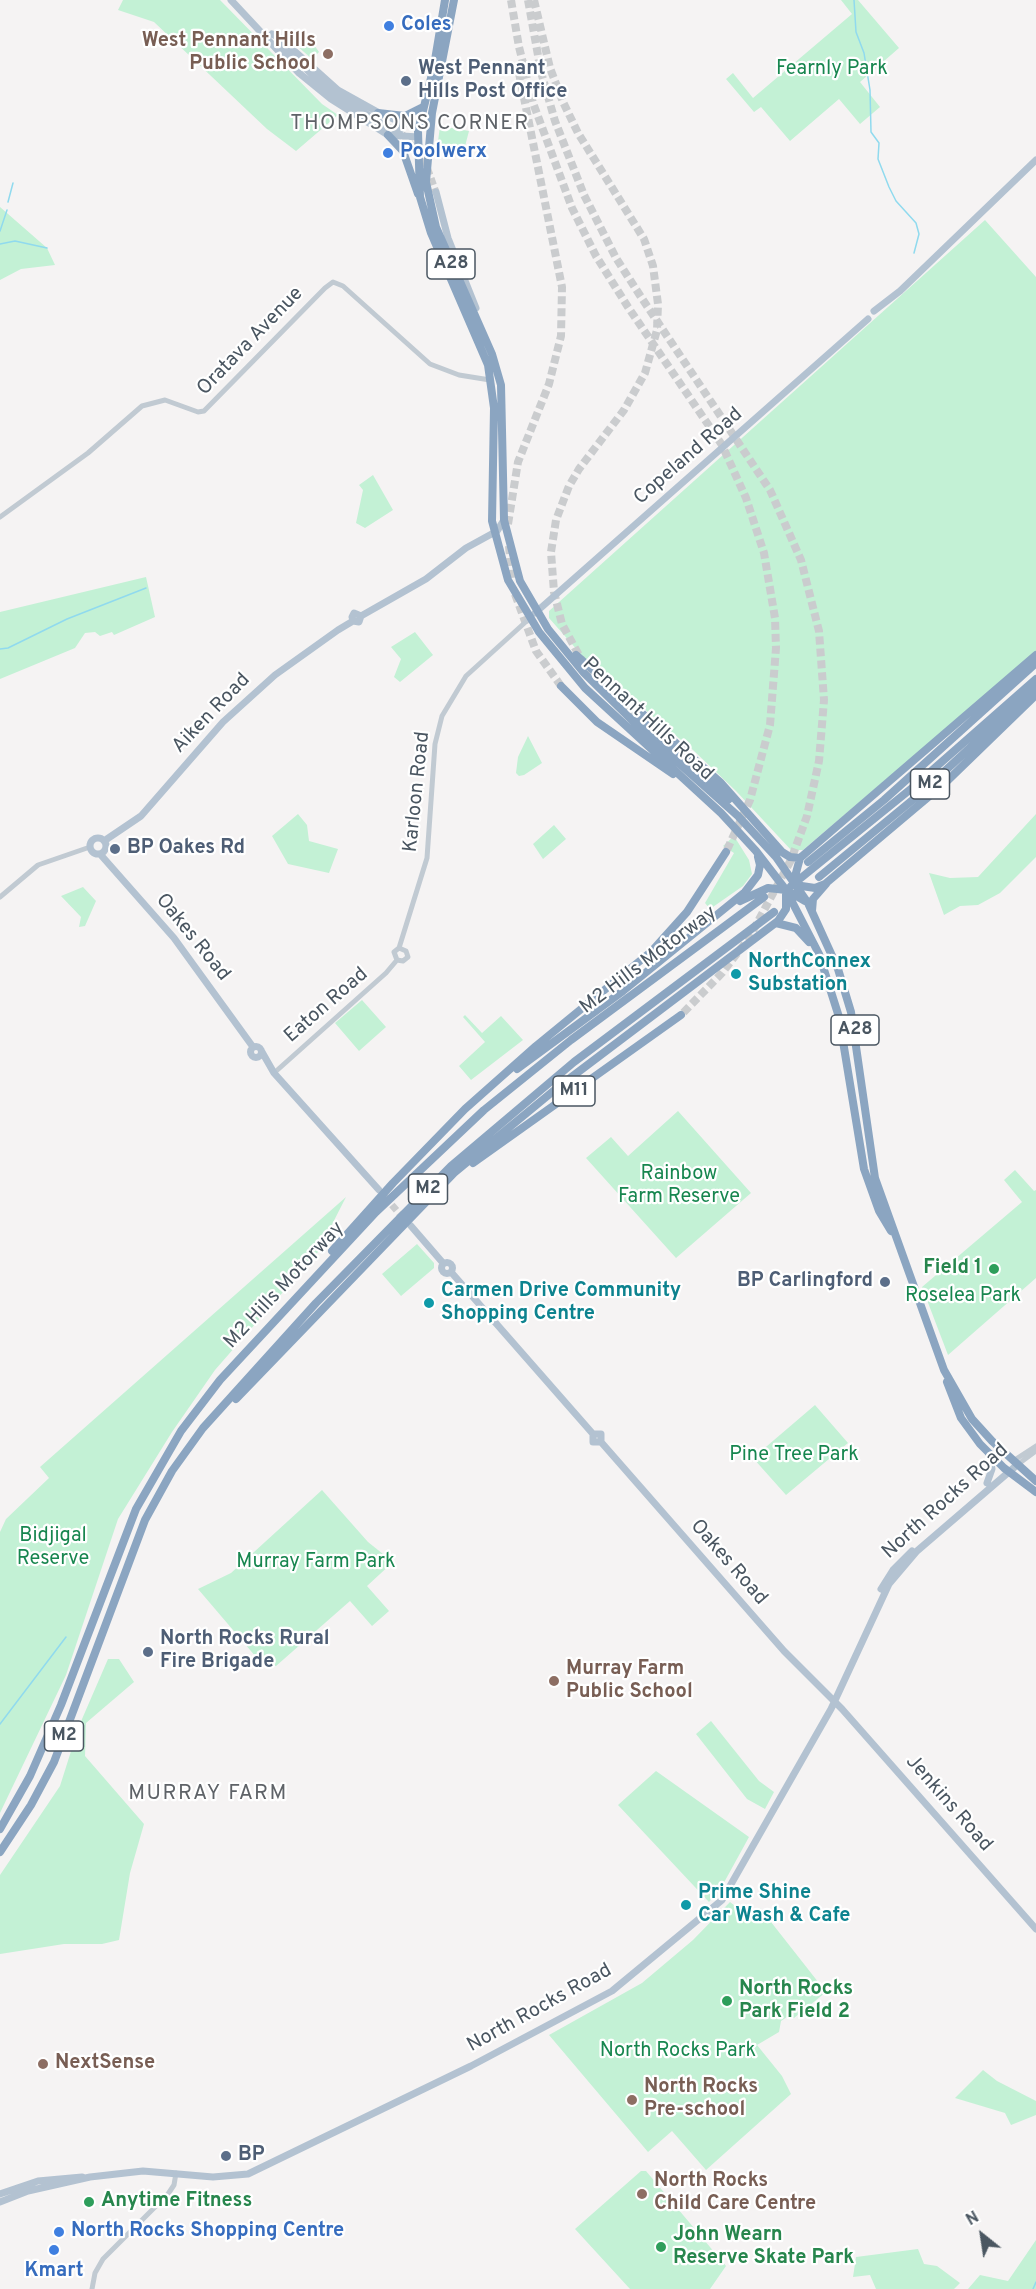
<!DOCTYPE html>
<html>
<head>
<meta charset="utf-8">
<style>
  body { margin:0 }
  #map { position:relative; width:1036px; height:2289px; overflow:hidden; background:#f5f3f3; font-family:Overpass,sans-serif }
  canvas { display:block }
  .north { position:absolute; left:952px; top:2205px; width:60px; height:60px; -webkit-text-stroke:4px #fff; paint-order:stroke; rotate:330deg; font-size:16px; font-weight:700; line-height:24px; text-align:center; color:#4a5661 }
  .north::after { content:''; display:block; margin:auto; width:21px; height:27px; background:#4a5661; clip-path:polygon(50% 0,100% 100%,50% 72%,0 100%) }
</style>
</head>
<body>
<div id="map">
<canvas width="1036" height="2289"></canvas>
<div class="north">N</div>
</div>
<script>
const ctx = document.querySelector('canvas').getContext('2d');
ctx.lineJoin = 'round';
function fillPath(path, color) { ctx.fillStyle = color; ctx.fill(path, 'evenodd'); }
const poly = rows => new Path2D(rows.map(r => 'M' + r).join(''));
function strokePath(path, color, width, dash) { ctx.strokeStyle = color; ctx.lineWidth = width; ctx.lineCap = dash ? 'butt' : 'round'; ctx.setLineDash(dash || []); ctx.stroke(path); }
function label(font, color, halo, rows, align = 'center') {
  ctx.font = font + ' Overpass,sans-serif'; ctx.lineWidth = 4.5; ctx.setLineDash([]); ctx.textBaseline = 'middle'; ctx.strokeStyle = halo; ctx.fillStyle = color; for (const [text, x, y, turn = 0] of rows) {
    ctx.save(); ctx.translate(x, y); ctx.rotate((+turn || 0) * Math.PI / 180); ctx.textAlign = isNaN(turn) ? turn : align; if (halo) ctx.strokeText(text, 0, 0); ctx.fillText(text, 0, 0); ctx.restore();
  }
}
const green = poly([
  [123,0,220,0,322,104,338,115,296,151,267,129,154,22,118,10],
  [841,0,858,0,899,48,860,82,880,107,860,124,839,99,790,141,761,107,754,112,726,79,733,73,753,98,852,14],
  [308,36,319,52,312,59,296,45],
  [440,126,469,131,463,154,437,149],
  [0,207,47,248,55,265,21,269,0,280],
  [985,220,1036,277,1036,652,803,850,791,850,736,791,693,750,586,660,549,618,549,611],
  [373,475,393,510,365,528,356,523,363,490,359,485],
  [146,577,155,617,114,635,112,632,100,636,95,632,85,633,75,648,0,679,0,612],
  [415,632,433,655,400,682,394,677,401,659,391,647],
  [528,736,542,763,524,775,519,776,516,773,518,757],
  [298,814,307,825,309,841,338,849,329,873,288,864,272,836],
  [1036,814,1036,857,1000,893,978,905,960,906,944,915,929,873,950,878,978,877],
  [554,825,566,839,543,859,533,844],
  [734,836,749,860,752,874,743,886,710,909,705,903,734,853,723,846],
  [83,887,96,901,85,926,79,927,81,917,61,896],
  [362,1000,386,1027,359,1051,335,1023],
  [465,1015,482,1033,501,1016,523,1040,471,1080,459,1066,485,1042,463,1017],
  [678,1111,751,1193,676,1258,586,1158,611,1137,628,1156],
  [1015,1170,1034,1191,1036,1190,1036,1278,948,1355,922,1287,1022,1202,1004,1180],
  [346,1197,318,1252,215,1370,172,1432,118,1519,66,1675,0,1813,0,1532,6,1519,49,1478,40,1467],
  [417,1244,434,1263,434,1268,401,1296,382,1274],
  [815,1405,848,1443,786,1495,753,1458],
  [322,1490,368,1542,393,1562,367,1586,389,1611,372,1626,350,1601,276,1666,262,1664,198,1589,231,1573],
  [108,1659,119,1659,134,1682,86,1723,85,1756,144,1824,130,1873,119,1940,102,1944,64,1944,0,1954,0,1875,60,1786,79,1726],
  [711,1721,759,1781,774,1792,765,1809,747,1799,696,1734],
  [656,1771,749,1837,721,1888,709,1902,618,1805],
  [730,1902,749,1917,760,1908,826,1992,794,2018,787,2017,781,2021,779,2032,757,2045,782,2076,791,2094,706,2170,672,2131,648,2152,549,2035,642,1983,693,1940],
  [983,2070,997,2081,1036,2101,1036,2115,1011,2125,1005,2113,955,2098],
  [641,2171,646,2171,726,2266,710,2289,630,2289,575,2229],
  [1036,2240,1036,2289,968,2289,980,2275,1008,2281],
  [918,2249,924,2264,937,2266,960,2283,954,2289,876,2289,870,2275,853,2277,856,2257]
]);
const stream = poly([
  [854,0,856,32,864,53,870,90,871,132,879,143,878,159,889,187,896,201,916,223,919,234,914,253],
  [8,202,13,183],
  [0,231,7,210],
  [0,244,15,241,47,248],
  [0,649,8,648,67,619,146,588],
  [0,1724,66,1637],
  [1033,2289,1036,2282]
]);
const majorTunnel = poly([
  [384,125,403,135,415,149,427,167,436,192],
  [385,1197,405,1220]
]);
const highwayTunnel = poly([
  [511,0,519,47,533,103,572,208,596,256,628,307,722,445,746,498,764,553,775,618,776,648,770,725,750,800,726,852],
  [528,0,541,72,555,121,584,195,616,258,641,297,770,490,801,560,819,631,824,700,819,761,807,816,791,860,749,938,722,973,681,1015],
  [534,0,550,68,563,102,578,133,644,239,653,266,658,304,657,330,645,373,624,410,579,469,569,486,556,520,551,552,554,592,562,624,581,659],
  [508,524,518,462,549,384,561,336,562,287,519,73],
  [509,546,512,581],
  [515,594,536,651,561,686],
  [589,669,636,714]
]);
const minor = poly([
  [0,517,88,453,142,406,165,400,198,412,204,411,325,288,333,282,343,286,430,364,459,375,490,380],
  [0,897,38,865,90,847],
  [397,960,394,952,399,948,427,858,435,744,442,716,466,676,530,618],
  [397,960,403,961,408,957,406,951,399,948],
  [274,1073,386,973,397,960],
  [1013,1461,1036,1446],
  [1017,1465,1036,1451],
  [92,2289,95,2273,103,2259,168,2194,174,2185,176,2173]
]);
const major = poly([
  [231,0,299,73,331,99,388,135,418,137],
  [272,34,280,38,338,90,383,115],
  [278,42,327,89,384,125],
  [392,135,398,133,403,126,400,120,393,119],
  [436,192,448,238,476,308],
  [874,311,900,291,1036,160],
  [535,613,868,319],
  [353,621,352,617,354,613,361,616],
  '90 846a8 8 0 1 1 16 0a8 8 0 1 1-16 0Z',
  [104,841,141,816,223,722,275,675,338,630,353,621,359,622,361,616,426,579,466,548,497,531,504,520],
  [100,854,174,938,253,1047],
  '250.5 1052a5.5 5.5 0 1 1 11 0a5.5 5.5 0 1 1-11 0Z',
  [262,1052,274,1073,379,1190],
  [411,1226,443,1263],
  '441.5 1268a5.5 5.5 0 1 1 11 0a5.5 5.5 0 1 1-11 0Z',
  [451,1272,593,1434],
  [593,1434,601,1434,601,1442],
  [593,1434,593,1442,601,1442],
  [601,1442,784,1651,842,1709,1036,1929],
  [987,1483,992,1469,989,1454],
  [881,1589,893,1570,912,1551],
  [0,2194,38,2181,82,2177],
  [0,2202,28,2191,90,2177,143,2171,213,2177,248,2174,471,2066,612,1991,722,1900,831,1709,889,1584,917,1551,1017,1465]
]);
const highway = poly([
  [445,0,434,66,418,131,420,197,431,233,488,365,494,408,492,521,508,580,539,632,585,688,721,813,756,851,786,890,819,954,839,1017,864,1169,879,1211,891,1231],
  [454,0,432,113,426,182,436,227,492,354,501,385,504,520,520,581,548,629,584,673,646,734,738,816,776,857,808,903,838,969,851,1012,875,1178,944,1370,972,1419,992,1441,1036,1481],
  [378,113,405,116,423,107],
  [388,135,403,151,418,194],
  [576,655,720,782,782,852,790,857,800,858],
  [561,686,597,722,673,774],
  [636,714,729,799],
  [808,862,884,800,1036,663],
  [819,877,921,793,1036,687],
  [793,884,800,858,1036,655],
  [795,885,815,888,825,884,945,783,1036,695],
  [791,886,912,788,1036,679],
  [740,901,768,888,786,890,805,901],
  [812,911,813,899,826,884],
  [776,923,796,928,809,942],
  [517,1069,623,991,745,892,758,875,760,865,758,857],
  [473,1163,681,1015],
  [332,1251,393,1183,465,1109,536,1046,652,951,687,912,726,852],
  [947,1382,961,1418,980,1444,1004,1468,1036,1492],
  [236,1399,454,1173,557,1088,778,921,786,909,786,893],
  [0,1829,30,1776,61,1705,136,1509,181,1431,220,1380,376,1212,484,1110,571,1040,764,897],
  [0,1852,31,1805,54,1762,145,1520,172,1471,203,1428,316,1303,451,1166,574,1062,774,912]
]);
const markers = [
  [389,26,6,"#3f7fe0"],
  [328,54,6,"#8d6e63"],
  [406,81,6,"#5c6f8a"],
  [388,153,6,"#3f7fe0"],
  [115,849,6,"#5c6f8a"],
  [736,974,6,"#0f9aa8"],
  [994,1269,6,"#2e9e5b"],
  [885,1282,6,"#5c6f8a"],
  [429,1303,6,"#0f9aa8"],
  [148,1652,6,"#5c6f8a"],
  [554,1681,6,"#8d6e63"],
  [686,1905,6,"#0f9aa8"],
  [727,2001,6,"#2e9e5b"],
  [43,2064,6,"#8d6e63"],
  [632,2100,6,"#8d6e63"],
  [226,2156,6,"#5c6f8a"],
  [642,2194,6,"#8d6e63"],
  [89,2202,6,"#2e9e5b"],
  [59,2232,6,"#3f7fe0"],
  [661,2247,6,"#2e9e5b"],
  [54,2250,6,"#3f7fe0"]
];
const shields = [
  [451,264,48],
  [930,784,39],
  [855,1030,48],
  [574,1091,42],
  [428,1189,39],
  [64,1736,39]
];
const shieldNames = [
  ["A28",451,264],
  ["M2",930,784],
  ["A28",855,1030],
  ["M11",574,1091],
  ["M2",428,1189],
  ["M2",64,1736]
];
const shopNames = [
  ["Coles",401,26],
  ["Poolwerx",400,153],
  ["North Rocks Shopping Centre",71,2232],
  ["Kmart",54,2272,"center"]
];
const educationNames = [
  ["West Pennant Hills",316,42,"right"],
  ["Public School",316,65,"right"],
  ["Murray Farm",566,1670],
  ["Public School",566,1693],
  ["NextSense",55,2064],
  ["North Rocks",644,2088],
  ["Pre-school",644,2111],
  ["North Rocks",654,2182],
  ["Child Care Centre",654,2205]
];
const serviceNames = [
  ["West Pennant",418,70],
  ["Hills Post Office",418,93],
  ["BP Oakes Rd",127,849],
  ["BP Carlingford",873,1282,"right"],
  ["North Rocks Rural",160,1640],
  ["Fire Brigade",160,1663],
  ["BP",238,2156]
];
const parkNames = [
  ["Fearnly Park",832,70],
  ["Rainbow",679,1175],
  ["Farm Reserve",679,1198],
  ["Roselea Park",963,1297],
  ["Pine Tree Park",794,1456],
  ["Bidjigal",53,1537],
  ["Reserve",53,1560],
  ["Murray Farm Park",316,1563],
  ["North Rocks Park",678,2052]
];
const streetNames = [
  ["Oratava Avenue",251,342,-46],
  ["Copeland Road",689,457,-41],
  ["Aiken Road",212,714,-46],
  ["Pennant Hills Road",647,720,43],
  ["Karloon Road",418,792,-84],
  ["Oakes Road",192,938,51],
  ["M2 Hills Motorway",649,961,-37],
  ["Eaton Road",327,1006,-41],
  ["M2 Hills Motorway",285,1286,-47],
  ["North Rocks Road",946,1502,-42],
  ["Oakes Road",728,1563,49],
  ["Jenkins Road",948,1804,49],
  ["North Rocks Road",540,2009,-29]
];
const cultureNames = [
  ["NorthConnex",748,963],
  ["Substation",748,986],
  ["Carmen Drive Community",441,1292],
  ["Shopping Centre",441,1315],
  ["Prime Shine",698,1894],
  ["Car Wash & Cafe",698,1917]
];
const leisureNames = [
  ["Field 1",982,1269,"right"],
  ["North Rocks",739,1990],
  ["Park Field 2",739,2013],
  ["Anytime Fitness",101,2202],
  ["John Wearn",673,2236],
  ["Reserve Skate Park",673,2259]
];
const neighbourhoodNames = [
  ["THOMPSONS CORNER",410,125],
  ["MURRAY FARM",208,1795]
];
fillPath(green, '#c3f1d5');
strokePath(stream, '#90daee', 1.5);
strokePath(majorTunnel, '#caccce', 7, [7, 3.5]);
strokePath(highwayTunnel, '#caccce', 8, [8, 4]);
strokePath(minor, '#c1cad2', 5);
strokePath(major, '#b3c2d1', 7);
strokePath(highway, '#8ba5c1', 8);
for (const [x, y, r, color] of markers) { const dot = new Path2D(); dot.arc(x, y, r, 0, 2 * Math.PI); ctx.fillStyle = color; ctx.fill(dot); strokePath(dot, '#fff', 2); }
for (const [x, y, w] of shields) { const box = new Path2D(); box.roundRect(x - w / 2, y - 15, w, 30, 4.5); ctx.fillStyle = '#fff'; ctx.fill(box); strokePath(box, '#4a5661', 1.5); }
label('bold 18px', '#4a5661', null, shieldNames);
label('bold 20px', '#366cbe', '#fff', shopNames, 'left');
label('bold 20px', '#785e54', '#fff', educationNames, 'left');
label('bold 20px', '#4e5e75', '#fff', serviceNames, 'left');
label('20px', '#17864f', '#fff', parkNames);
label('20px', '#4a5661', '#fff', streetNames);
label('bold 20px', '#0d838f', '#fff', cultureNames, 'left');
label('bold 20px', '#27864d', '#fff', leisureNames, 'left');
ctx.letterSpacing = '1.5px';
label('21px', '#5f6368', '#fff', neighbourhoodNames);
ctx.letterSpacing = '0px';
</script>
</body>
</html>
